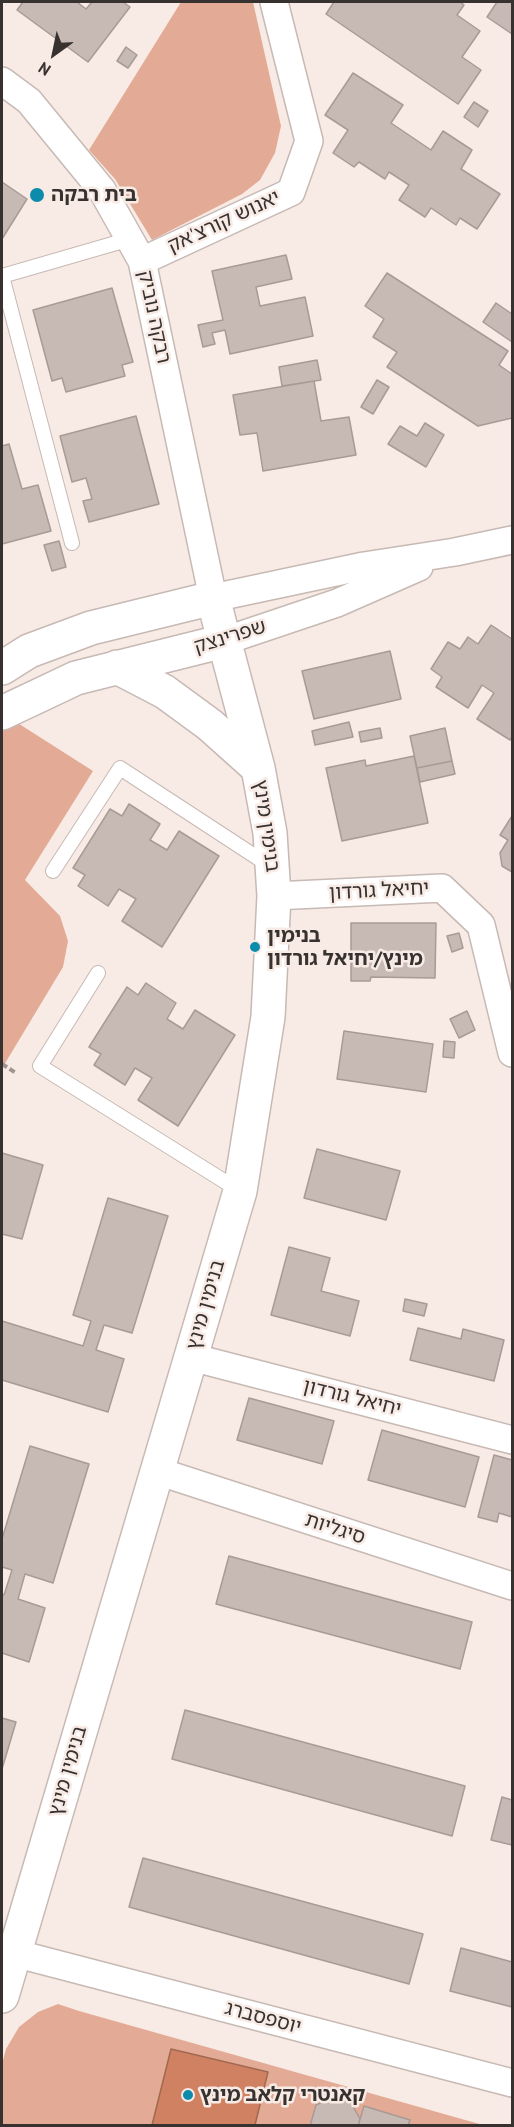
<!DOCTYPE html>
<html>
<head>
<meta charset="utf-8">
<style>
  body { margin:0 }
  #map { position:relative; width:514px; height:2127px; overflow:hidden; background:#f8eae4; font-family:"PT Sans",sans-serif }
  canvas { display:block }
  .frame { position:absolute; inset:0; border:3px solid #37322f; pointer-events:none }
  .north { position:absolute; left:24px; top:24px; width:60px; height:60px; -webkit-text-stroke:4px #f8eae4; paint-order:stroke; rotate:213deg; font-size:16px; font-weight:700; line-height:24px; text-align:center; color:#37322f }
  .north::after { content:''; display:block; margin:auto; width:21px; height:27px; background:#37322f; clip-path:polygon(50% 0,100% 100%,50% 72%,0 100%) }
</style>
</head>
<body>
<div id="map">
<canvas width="514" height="2127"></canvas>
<div class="frame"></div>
<div class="north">N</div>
</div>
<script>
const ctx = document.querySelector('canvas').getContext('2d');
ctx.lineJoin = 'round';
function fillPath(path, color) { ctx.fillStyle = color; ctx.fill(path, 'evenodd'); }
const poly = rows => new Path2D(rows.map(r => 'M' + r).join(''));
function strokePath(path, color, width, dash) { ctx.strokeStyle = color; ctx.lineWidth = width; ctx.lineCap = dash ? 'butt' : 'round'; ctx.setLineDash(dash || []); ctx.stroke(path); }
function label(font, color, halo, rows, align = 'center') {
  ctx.font = font + ' "PT Sans","Noto Sans Hebrew",sans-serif'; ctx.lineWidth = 5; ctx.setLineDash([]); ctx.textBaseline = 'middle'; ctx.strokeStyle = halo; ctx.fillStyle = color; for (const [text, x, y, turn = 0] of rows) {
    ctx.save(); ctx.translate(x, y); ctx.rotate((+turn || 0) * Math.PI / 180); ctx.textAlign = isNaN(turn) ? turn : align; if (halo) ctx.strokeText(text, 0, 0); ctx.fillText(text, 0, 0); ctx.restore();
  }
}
const green = poly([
  [181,2,253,2,281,126,275,153,260,180,242,194,152,240,115,179,89,150],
  [2,713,93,771,25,880,60,916,68,941,63,967,4,1065,2,1064],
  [58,2004,79,2011,483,2125,2,2125,2,2064,6,2049,19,2027,38,2012]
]);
const water = poly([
  [171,2049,268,2072,255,2125,152,2125,171,2049]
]);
const building = poly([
  [23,2,77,2,86,9,92,2,123,2,130,7,88,62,17,10,23,2],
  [334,2,460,2,464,5,457,15,480,31,462,57,481,70,458,104,326,14,334,2],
  [497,2,512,2,512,34,487,17,497,2],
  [126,47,137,55,128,68,117,61,126,47],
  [353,73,403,105,391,123,431,150,443,131,472,150,461,169,500,194,477,229,460,218,456,225,431,208,425,217,399,200,409,185,389,172,385,179,359,162,354,167,333,153,348,130,325,115,353,73],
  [474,102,488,111,478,127,464,117,474,102],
  [2,182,27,199,2,239,2,182],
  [286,255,292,279,256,287,260,306,305,297,313,336,230,354,225,330,212,333,215,344,203,347,198,325,223,320,212,271,286,255],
  [387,273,508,351,499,365,512,374,512,418,478,426,387,367,397,352,373,337,384,319,365,306,387,273],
  [112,288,133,362,122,365,125,376,66,392,62,378,52,381,33,310,112,288],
  [496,303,512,314,512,342,483,322,496,303],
  [317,360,321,380,282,386,279,367,317,360],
  [377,380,389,387,373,414,361,407,377,380],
  [314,381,321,421,349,417,356,455,263,471,257,433,240,435,233,395,314,381],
  [136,416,159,504,89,522,83,501,92,499,86,478,72,482,60,436,136,416],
  [425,423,444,435,426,467,388,444,400,426,417,436,425,423],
  [9,444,22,489,38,485,51,531,2,544,2,446,9,444],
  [59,541,66,567,52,571,44,545,59,541],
  [491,625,512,639,512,737,510,740,477,719,494,693,482,685,468,708,436,687,442,677,431,669,448,642,460,649,468,637,478,644,491,625],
  [390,651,401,699,314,719,302,671,390,651],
  [349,722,353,737,315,745,312,731,349,722],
  [380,728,382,738,361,742,359,732,380,728],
  [445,728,452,761,417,768,410,736,445,728],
  [414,756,428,823,342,841,326,768,365,760,366,766,414,756],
  [452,761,455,774,420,782,417,768,452,761],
  [129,804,160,824,150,840,167,850,179,831,219,856,162,947,122,921,136,899,119,889,108,906,78,886,85,875,73,868,110,809,122,816,129,804],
  [512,816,512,872,502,866,500,853,508,840,500,835,512,816],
  [351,923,436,923,435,978,371,977,370,981,351,981,351,923],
  [459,933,463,948,452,952,447,936,459,933],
  [146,983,176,1003,167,1019,183,1029,195,1010,235,1035,178,1126,138,1100,152,1078,135,1068,125,1085,94,1065,101,1054,89,1047,127,987,138,995,146,983],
  [467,1011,475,1030,459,1038,450,1019,467,1011],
  [344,1031,433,1044,426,1092,337,1079,344,1031],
  [444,1041,455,1042,454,1058,443,1057,444,1041],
  [317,1149,400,1171,386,1220,304,1198,317,1149],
  [2,1153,43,1165,22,1239,2,1234,2,1153],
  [108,1198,168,1216,132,1333,104,1325,96,1350,124,1359,108,1412,2,1380,2,1321,83,1346,91,1321,73,1315,108,1198],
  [289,1247,330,1258,321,1291,359,1301,350,1336,271,1315,289,1247],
  [405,1299,427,1304,424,1316,403,1311,405,1299],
  [418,1328,461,1339,463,1329,504,1340,494,1381,410,1360,418,1328],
  [249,1398,334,1421,322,1464,237,1440,249,1398],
  [382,1430,479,1457,465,1507,368,1480,382,1430],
  [30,1446,89,1464,53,1583,25,1574,18,1599,45,1608,29,1662,2,1653,2,1594,4,1595,12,1570,2,1567,2,1539,30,1446],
  [494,1455,512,1460,512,1517,499,1513,497,1522,478,1517,494,1455],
  [229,1556,472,1622,460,1669,216,1604,229,1556],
  [185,1710,465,1786,452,1836,172,1759,185,1710],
  [2,1718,16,1722,2,1769,2,1718],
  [502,1797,512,1800,512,1845,491,1840,502,1797],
  [143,1858,423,1934,409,1984,129,1907,143,1858],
  [461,1948,512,1962,512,2007,450,1991,461,1948],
  [333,2097,351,2103,360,2119,358,2126,310,2126,316,2105,333,2097],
  [364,2106,410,2120,408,2126,358,2126,364,2106]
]);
const path = poly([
  [2,1064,16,1073]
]);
const lane = poly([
  [2,276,72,543],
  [2,276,130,239],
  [53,871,120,768,270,866],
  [98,973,40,1066,240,1191]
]);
const street = poly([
  [2,81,29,101,102,190,142,261,213,598,364,566,455,552,512,540],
  [142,261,291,192,309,141,274,2],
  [224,641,337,603,419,567],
  [274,896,442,888,481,925,512,1053],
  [191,1357,512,1440],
  [157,1471,512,1586],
  [14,1953,512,2083]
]);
const secondary = poly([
  [117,667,165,692,210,725,258,768],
  [2,668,29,651,91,628,213,598,258,768,270,833,274,896,268,1017,240,1191,2,1996],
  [2,713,76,678,224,641]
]);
const markers = [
  [37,195,8,"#0c8bac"],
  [255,947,6,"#0c8bac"],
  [188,2095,6,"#0c8bac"]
];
const poiNames = [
  ["בית רבקה",51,195],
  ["בנימין",267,936],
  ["מינץ/יחיאל גורדון",267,959],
  ["קאנטרי קלאב מינץ",200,2095]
];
const streetNames = [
  ["יאנוש קורצ'אק",224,222,-25],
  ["רבקה נוביק",154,317,78],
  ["שפרינצק",230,637,-17],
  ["בנימין מינץ",266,826,82],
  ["יחיאל גורדון",379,891,-3],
  ["בנימין מינץ",206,1305,-74],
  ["יחיאל גורדון",352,1398,14],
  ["סיגליות",335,1529,18],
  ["בנימין מינץ",68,1771,-74],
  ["יוספסברג",263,2018,15]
];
fillPath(green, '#e3ab95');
fillPath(water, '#cf8161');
strokePath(water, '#a16952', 1.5);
fillPath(building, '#c7b9b4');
strokePath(building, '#a89a95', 1.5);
strokePath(lane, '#c7b9b4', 16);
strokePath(street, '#c7b9b4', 30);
strokePath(secondary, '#c7b9b4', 36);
strokePath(path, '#9e9490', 4, [6, 3]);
strokePath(lane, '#fff', 14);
strokePath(street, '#fff', 27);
strokePath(secondary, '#fff', 33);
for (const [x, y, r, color] of markers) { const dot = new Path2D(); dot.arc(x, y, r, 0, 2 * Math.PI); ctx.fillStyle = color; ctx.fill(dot); strokePath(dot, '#f8eae4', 2); }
label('bold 20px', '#37322f', '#f8eae4', poiNames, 'left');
label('20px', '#37322f', '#f8eae4', streetNames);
</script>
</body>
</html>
